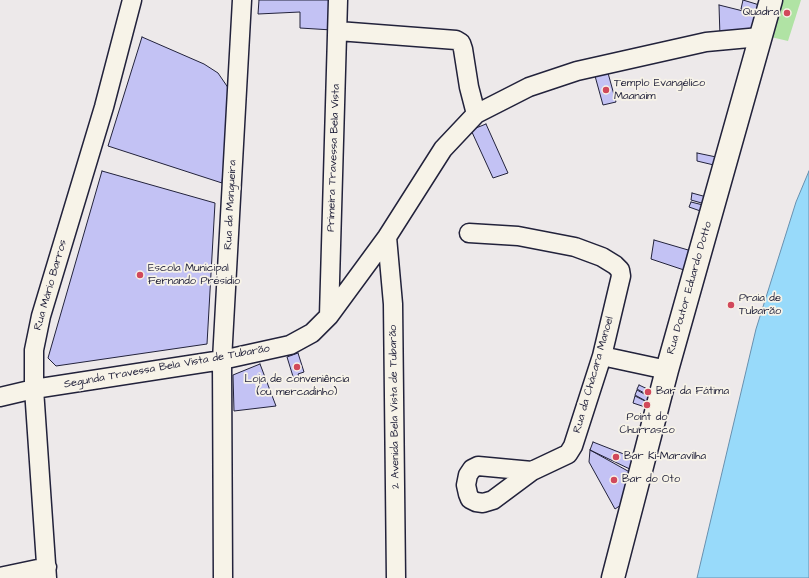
<!DOCTYPE html>
<html>
<head>
<meta charset="utf-8">
<style>
  body { margin:0 }
  canvas { display:block; background:#ede9ea }
</style>
</head>
<body>
<canvas width="809" height="578"></canvas>
<script>
const ctx = document.querySelector('canvas').getContext('2d');
ctx.lineJoin = 'round';
function fillPath(path, color) { ctx.fillStyle = color; ctx.fill(path, 'evenodd'); }
const poly = rows => new Path2D(rows.map(r => 'M' + r).join(''));
function strokePath(path, color, width, dash) { ctx.strokeStyle = color; ctx.lineWidth = width; ctx.lineCap = dash ? 'butt' : 'round'; ctx.setLineDash(dash || []); ctx.stroke(path); }
function label(font, color, halo, rows, align = 'center') {
  ctx.font = font + ' "Architects Daughter",sans-serif'; ctx.lineWidth = 3.5; ctx.setLineDash([]); ctx.textBaseline = 'middle'; ctx.strokeStyle = halo; ctx.fillStyle = color; for (const [text, x, y, turn = 0] of rows) {
    ctx.save(); ctx.translate(x, y); ctx.rotate((+turn || 0) * Math.PI / 180); ctx.textAlign = isNaN(turn) ? turn : align; if (halo) ctx.strokeText(text, 0, 0); ctx.fillText(text, 0, 0); ctx.restore();
  }
}
const green = poly([
  [780,0,801,0,788,41,771,37]
]);
const water = poly([
  [809,171,809,578,697,578,756,329,796,202,809,171]
]);
const building = poly([
  [259,0,332,0,332,30,300,28,300,12,258,14,259,0],
  [743,0,766,7,763,14,741,9,743,0],
  [719,5,763,16,758,33,720,37,719,5],
  [142,37,204,64,218,73,231,92,222,183,108,146,142,37],
  [608,73,616,102,603,105,595,76,608,73],
  [486,124,508,173,493,178,471,130,486,124],
  [697,153,721,158,718,166,697,161,697,153],
  [102,171,215,203,207,344,56,366,48,358,102,171],
  [692,193,714,199,712,206,691,200,692,193],
  [691,202,711,207,709,214,689,207,691,202],
  [654,240,695,252,690,272,651,259,654,240],
  [298,353,304,372,298,374,300,380,295,383,287,357,298,353],
  [260,364,276,406,234,411,233,375,260,364],
  [639,385,656,393,655,399,637,389,639,385],
  [637,390,655,400,653,405,635,395,637,390],
  [635,396,653,405,651,409,633,403,635,396],
  [593,442,639,460,636,472,590,450,593,442],
  [590,450,635,475,630,499,615,509,589,462,590,450]
]);
const minor = poly([
  [338,31,456,40,461,43,463,49,469,87,476,114],
  [469,233,518,236,575,247,602,257,615,265,620,270,621,276,602,356,573,446,568,454,532,471,478,466,472,469,468,475,466,485,468,494,470,499,476,502,483,503,493,500,532,471],
  [387,237,393,304,396,578],
  [329,316,338,0],
  [602,356,667,370],
  [0,397,34,389,222,360,290,345,312,333,329,316,387,237,443,149,476,114,529,87,577,71,706,42,760,37],
  [0,577,47,567],
  [47,578,34,389,34,350,41,316,104,107,132,0],
  [223,578,222,360,242,0]
]);
const secondary = poly([
  [613,578,667,370,771,0]
]);
const markers = [
  [787,13,4,"#d1495b"],
  [606,90,4,"#d1495b"],
  [140,275,4,"#d1495b"],
  [731,305,4,"#d1495b"],
  [297,367,4,"#d1495b"],
  [648,392,4,"#d1495b"],
  [647,405,4,"#d1495b"],
  [616,457,4,"#d1495b"],
  [614,480,4,"#d1495b"]
];
const poiNames = [
  ["Quadra",779,13,"right"],
  ["Templo Evangélico",614,84],
  ["Maanaim",614,97],
  ["Escola Municipal",148,269],
  ["Fernando Presídio",148,282],
  ["Praia de",739,299],
  ["Tubarão",739,312],
  ["Loja de conveniência",297,380,"center"],
  ["(ou mercadinho)",297,393,"center"],
  ["Bar da Fátima",656,392],
  ["Point do",647,418,"center"],
  ["Churrasco",647,431,"center"],
  ["Bar Ki-Maravilha",624,457],
  ["Bar do Oto",622,480]
];
const streetNames = [
  ["Primeira Travessa Bela Vista",334,158,-88],
  ["Rua da Mangueira",231,205,-87],
  ["Rua Mário Barros",51,285,-74],
  ["Rua Doutor Eduardo Dotto",690,288,-74],
  ["Segunda Travessa Bela Vista de Tubarão",167,367,-10],
  ["Rua da Chácara Manoel",594,375,-74],
  ["2 Avenida Bela Vista de Tubarão",395,407,-91]
];
fillPath(green, '#b0e3a4');
fillPath(water, '#98dafa');
strokePath(water, '#6990ae', 1);
fillPath(building, '#c3c2f4');
strokePath(building, '#22223b', 1);
strokePath(minor, '#22223b', 21);
strokePath(secondary, '#22223b', 25);
strokePath(minor, '#f7f3e8', 18);
strokePath(secondary, '#f7f3e8', 22);
for (const [x, y, r, color] of markers) { const dot = new Path2D(); dot.arc(x, y, r, 0, 2 * Math.PI); ctx.fillStyle = color; ctx.fill(dot); strokePath(dot, '#f7f3e8', 1.5); }
label('11px', '#22223b', '#f7f3e8', poiNames, 'left');
label('11px', '#22223b', '#f7f3e8', streetNames);
</script>
</body>
</html>
